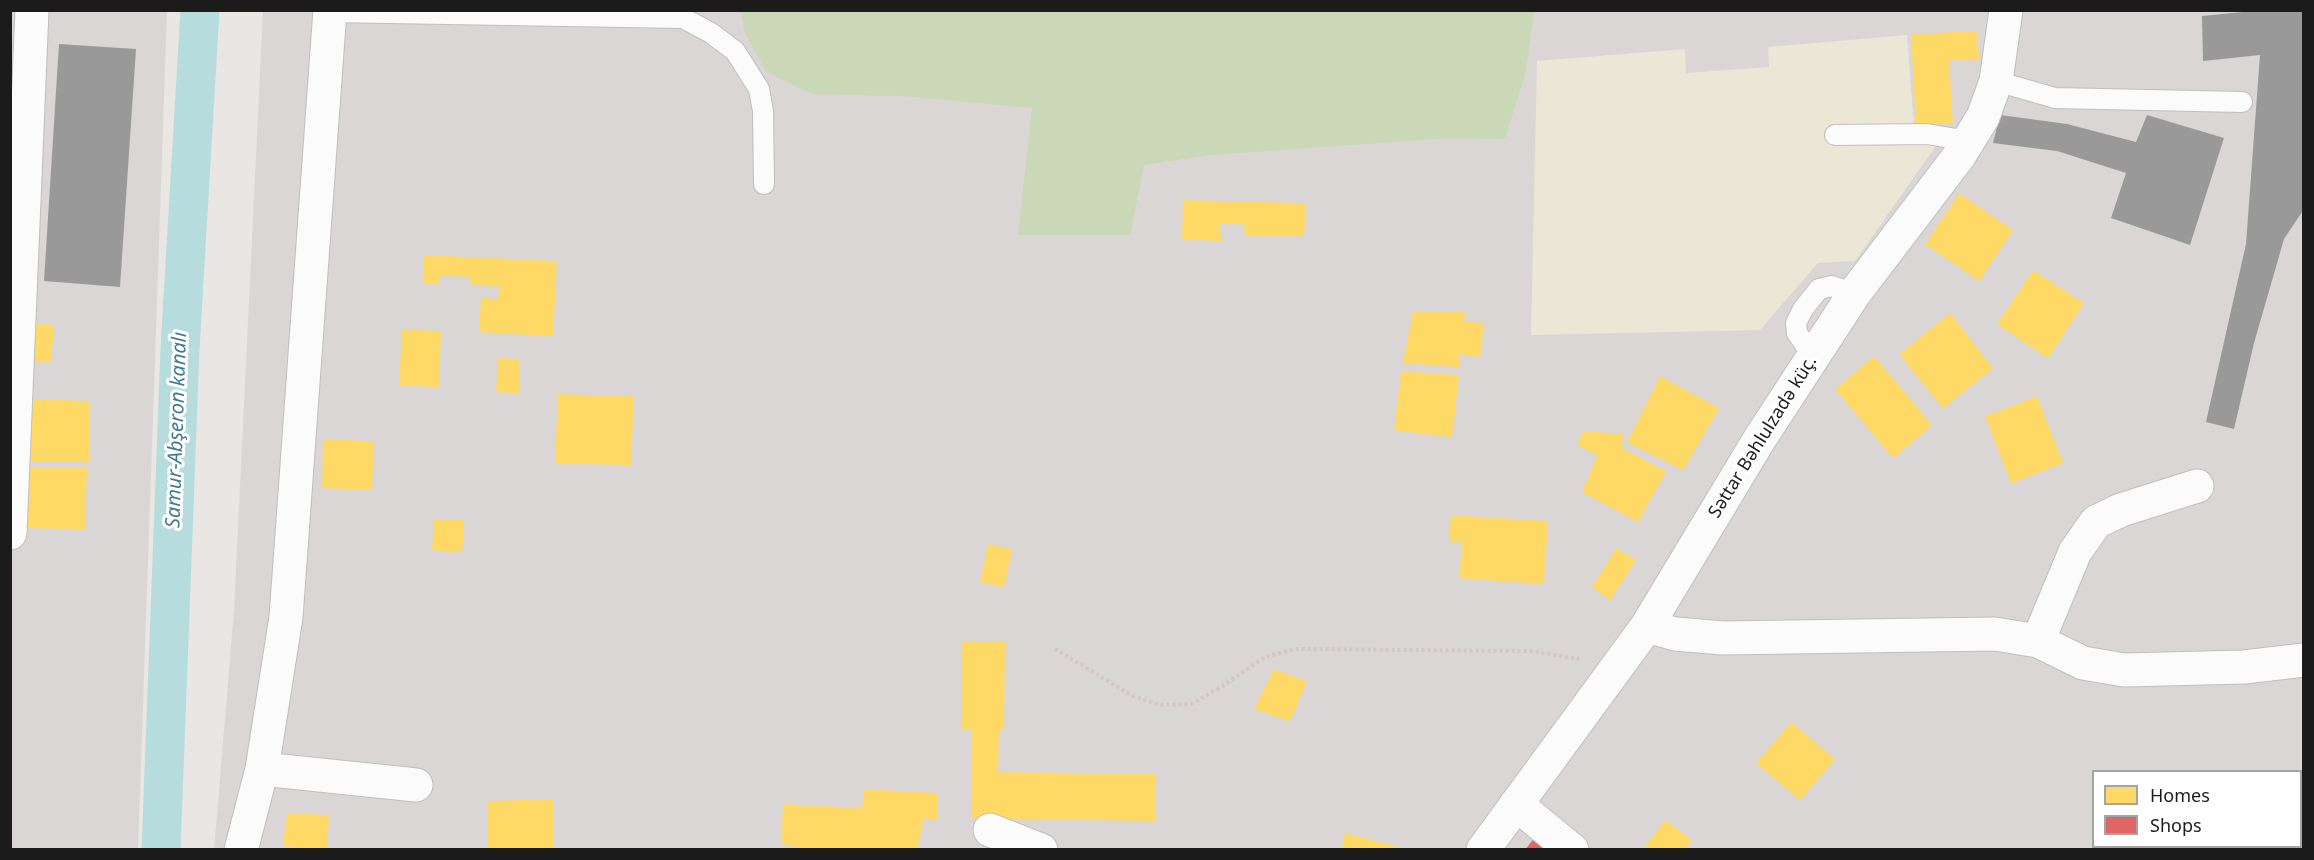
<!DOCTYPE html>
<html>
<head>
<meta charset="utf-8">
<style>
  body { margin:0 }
  #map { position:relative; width:2314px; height:860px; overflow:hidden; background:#eae6e3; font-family:"Noto Sans",sans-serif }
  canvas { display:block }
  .frame { position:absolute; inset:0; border:12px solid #1b1b1b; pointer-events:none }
  .legend { position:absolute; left:2092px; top:770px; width:210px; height:78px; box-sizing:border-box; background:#fff; border:2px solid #a4a4a4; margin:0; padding:8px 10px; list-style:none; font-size:18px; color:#1b1b1b }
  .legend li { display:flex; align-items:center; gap:12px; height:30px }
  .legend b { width:30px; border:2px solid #a4a4a4 }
</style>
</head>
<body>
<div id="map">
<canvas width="2314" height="860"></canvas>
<div class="frame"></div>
<ul class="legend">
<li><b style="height:16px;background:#ffd966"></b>Homes</li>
<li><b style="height:16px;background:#e06666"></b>Shops</li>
</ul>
</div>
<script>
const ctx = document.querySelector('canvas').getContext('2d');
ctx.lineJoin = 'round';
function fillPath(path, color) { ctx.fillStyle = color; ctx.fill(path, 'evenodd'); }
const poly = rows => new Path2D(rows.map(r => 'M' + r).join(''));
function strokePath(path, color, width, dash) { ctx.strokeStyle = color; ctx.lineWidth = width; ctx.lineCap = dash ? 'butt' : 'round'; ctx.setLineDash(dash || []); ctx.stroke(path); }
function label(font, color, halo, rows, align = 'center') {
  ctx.font = font + ' "Noto Sans",sans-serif'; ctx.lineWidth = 6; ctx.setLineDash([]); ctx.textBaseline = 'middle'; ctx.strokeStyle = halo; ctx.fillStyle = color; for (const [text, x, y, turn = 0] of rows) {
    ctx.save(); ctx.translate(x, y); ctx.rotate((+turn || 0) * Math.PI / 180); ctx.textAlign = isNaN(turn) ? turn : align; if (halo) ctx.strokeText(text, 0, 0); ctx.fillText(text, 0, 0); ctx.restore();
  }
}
const residential = poly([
  [10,11,167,11,138,849,11,849],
  [263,11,2303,11,2303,849,214,850,234,611],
  [2094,772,2300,772,2300,846,2094,846]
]);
const farmland = poly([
  [1907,35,1914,126,1938,143,1855,261,1818,263,1760,330,1531,335,1537,61,1685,49,1686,73,1769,67,1768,47]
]);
const forest = poly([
  [741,11,741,10,1534,11,1526,71,1505,139,1450,138,1210,155,1144,165,1130,235,1018,235,1032,108,903,96,812,94,766,72,744,31]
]);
const homes = poly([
  [1977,31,1979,59,1949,60,1953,123,1916,125,1911,34],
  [1959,193,2013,230,1979,281,1925,244],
  [1183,200,1306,203,1304,236,1245,235,1244,224,1220,224,1221,241,1182,239],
  [424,255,557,261,553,336,479,332,481,298,498,299,499,286,470,284,471,277,439,275,439,284,423,283],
  [2033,270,2084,303,2048,358,1997,324],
  [1413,311,1465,311,1464,321,1484,323,1480,357,1460,354,1459,367,1403,363],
  [1950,313,1993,368,1943,408,1899,354],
  [29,323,54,325,51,362,29,360],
  [402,329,441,331,439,387,399,385],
  [1874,356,1932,425,1893,458,1835,389],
  [498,358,520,359,519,393,496,392],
  [1401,371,1459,375,1452,437,1394,430],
  [1660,376,1719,408,1683,470,1627,442],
  [558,394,634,396,631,465,555,463],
  [2037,396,2063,463,2011,483,1985,416],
  [29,399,90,401,89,462,27,461],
  [1583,431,1623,434,1622,448,1666,471,1638,522,1582,492,1597,455,1577,445],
  [323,439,374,441,372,490,322,488],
  [25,467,87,468,85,529,23,528],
  [1451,515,1548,521,1544,584,1459,578,1462,542,1449,541],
  [434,519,464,520,462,552,432,550],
  [988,544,1012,549,1004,587,980,582],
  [1616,548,1636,560,1610,600,1592,587],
  [962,642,1005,642,1004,730,999,730,998,772,1156,774,1155,821,971,818,972,730,961,729],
  [1274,669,1307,681,1290,721,1254,709],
  [1791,722,1835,759,1800,800,1756,763],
  [864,789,938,793,937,820,924,818,917,850,815,850,781,844,783,804,862,808],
  [553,799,554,850,487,850,487,801],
  [287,813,329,815,327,849,283,846],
  [1665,820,1692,840,1684,850,1642,850],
  [1345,833,1404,848,1403,850,1341,850]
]);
const shops = poly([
  [1535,837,1552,850,1525,850]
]);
const industry = poly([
  [2263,10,2304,10,2304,209,2284,239,2254,343,2234,429,2206,422,2246,244,2260,55,2203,61,2202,16],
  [59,44,136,49,120,287,44,281],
  [2000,115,2067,124,2136,142,2147,115,2224,138,2190,245,2111,218,2126,173,2057,151,1993,143]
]);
const canal = poly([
  [161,850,180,349,200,10]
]);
const path = poly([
  [1055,649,1131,695,1159,705,1191,704,1221,687,1265,657,1295,649,1532,651,1579,659]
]);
const service = poly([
  [330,12,683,18,711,33,735,51,759,89,763,111,764,184],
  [1996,81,2055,98,2242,102],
  [1835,135,1927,134,1968,141],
  [1813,356,1797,333,1796,323,1803,309,1819,289,1832,286,1854,294]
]);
const minor = poly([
  [10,533,32,10],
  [1647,626,1675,634,1723,638,1995,634,2038,641,2083,663,2124,670,2244,667,2304,660],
  [2038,641,2075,552,2096,522,2121,510,2197,486],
  [262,769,416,785],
  [1516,804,1572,850],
  [990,830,1041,850],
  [241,850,262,769,286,617,330,10],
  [1483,850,1647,626,1759,440,1854,294,1959,156,1983,117,1996,81,2006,10]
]);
const streetNames = [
  ["Səttar Bəhlulzadə küç.",1763,437,-58]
];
const waterNames = [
  ["Samur-Abşeron kanalı",177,430,-88]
];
fillPath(residential, '#d9d6d5');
fillPath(farmland, '#ebe7d6');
fillPath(forest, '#cad8b8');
fillPath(homes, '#ffd966');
fillPath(shops, '#e06666');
fillPath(industry, '#999');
strokePath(canal, '#b7dcdd', 39);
strokePath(service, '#c1bfbe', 22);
strokePath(minor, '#c1bfbe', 35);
strokePath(path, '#d5c5c6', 4, [3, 3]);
strokePath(service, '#fcfbfb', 20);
strokePath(minor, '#fcfbfb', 33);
label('18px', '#1b1b1b', '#fff', streetNames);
label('italic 20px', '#417991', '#fff', waterNames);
</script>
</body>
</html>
